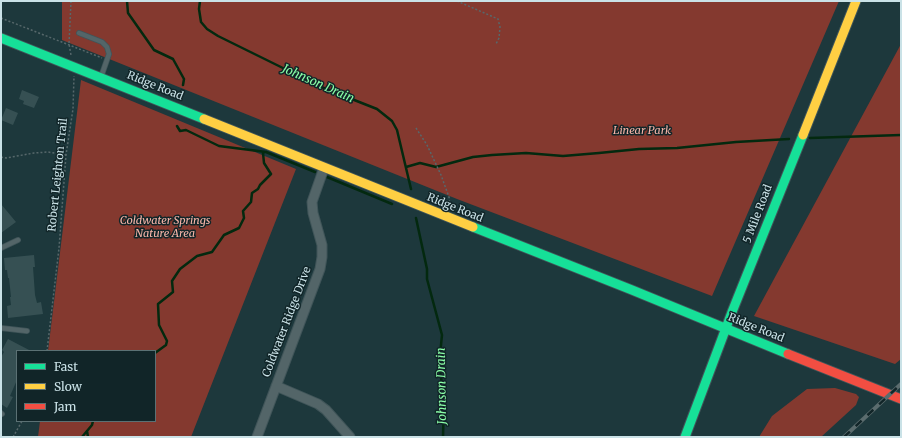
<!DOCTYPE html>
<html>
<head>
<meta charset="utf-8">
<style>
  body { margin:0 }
  #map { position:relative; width:902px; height:438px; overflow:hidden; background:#1d383c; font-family:Merriweather,serif }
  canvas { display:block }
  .frame { position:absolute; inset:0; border:2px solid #cae2e7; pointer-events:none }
  .legend { position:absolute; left:16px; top:350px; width:140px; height:72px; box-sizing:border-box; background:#112528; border:1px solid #5b7174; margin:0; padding:5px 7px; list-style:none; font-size:12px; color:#cae2e7 }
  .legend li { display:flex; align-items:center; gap:8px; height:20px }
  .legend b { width:20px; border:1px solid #5b7174 }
</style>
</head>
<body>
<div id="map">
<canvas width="902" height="438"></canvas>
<div class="frame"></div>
<ul class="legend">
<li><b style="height:5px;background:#16e098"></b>Fast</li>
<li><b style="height:5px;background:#ffcf43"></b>Slow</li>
<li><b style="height:5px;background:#f24e42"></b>Jam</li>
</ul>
</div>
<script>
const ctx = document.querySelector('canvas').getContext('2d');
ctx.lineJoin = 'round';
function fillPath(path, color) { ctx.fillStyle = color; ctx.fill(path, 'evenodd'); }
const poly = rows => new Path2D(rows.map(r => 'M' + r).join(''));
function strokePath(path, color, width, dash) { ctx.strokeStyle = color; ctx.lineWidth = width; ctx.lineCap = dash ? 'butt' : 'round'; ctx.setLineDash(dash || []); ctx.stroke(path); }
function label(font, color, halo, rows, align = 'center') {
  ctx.font = font + ' Merriweather,serif'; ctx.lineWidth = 3; ctx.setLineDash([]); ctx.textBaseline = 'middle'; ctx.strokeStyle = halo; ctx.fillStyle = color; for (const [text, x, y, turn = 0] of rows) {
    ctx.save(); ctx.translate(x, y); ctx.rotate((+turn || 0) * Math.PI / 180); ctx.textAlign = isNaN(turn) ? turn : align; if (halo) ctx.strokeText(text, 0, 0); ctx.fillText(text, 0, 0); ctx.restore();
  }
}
const green = poly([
  [62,1,839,1,712,296,457,199,62,40],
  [901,44,901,359,895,364,754,316],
  [81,80,296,169,191,437,38,437,40,421,155,421,155,351,48,351],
  [835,388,856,394,859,397,856,405,821,437,759,437,772,416,807,389]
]);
const stream = poly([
  [127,1,128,13,154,50,173,59,184,79,183,85],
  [200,1,199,9,201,22,207,29,218,36,291,72,301,79,377,109,392,121,397,130,411,189],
  [177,126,180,131,186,130,219,146,266,152,315,172],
  [810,138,901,135],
  [406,167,420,163,436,167,473,157,492,155,526,153,563,156,599,153,639,149,677,148,736,142,789,139],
  [327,177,392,204],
  [416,218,427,269,427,279,442,335,439,365,444,396,443,437],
  [155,353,166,345,167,341,159,325,158,304,173,292,172,281,180,269,197,256,212,252,224,235,239,228,244,218,243,211,251,202,252,193,258,189,260,185,271,174,264,163,263,153,265,152],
  [87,431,88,437],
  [82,437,92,425,93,421]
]);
const building = poly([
  [22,90,39,97,34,108,23,104,24,101,19,99],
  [6,108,18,113,13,125,1,120],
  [1,204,16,222,1,233],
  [34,255,35,267,33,267,35,295,37,303,41,302,43,314,8,318,7,306,11,305,10,297,11,297,9,278,8,278,7,270,5,270,4,258],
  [8,339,31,351,17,351,17,380,10,396,13,397,7,408,1,404,1,357,4,352,2,350]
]);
const path = poly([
  [71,1,69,44,71,55],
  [457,1,498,19,500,27,499,38,496,44],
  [1,18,102,58],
  [416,128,427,145,441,175,449,197,450,209],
  [1,157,6,158,34,153,48,152,66,155],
  [47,351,59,248,66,155,73,109,74,76],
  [13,437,22,421]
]);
const lane = poly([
  [79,33,102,42,107,47,109,54,101,77],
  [1,248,18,240],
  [1,328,27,331],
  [1,413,2,414]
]);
const street = poly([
  [276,386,318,404,326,410,350,437],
  [257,437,320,269,322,257,322,245,313,213,312,202,324,168]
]);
const fast = poly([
  [1,38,204,119],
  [473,227,632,290,788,354],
  [685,437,732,312,803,135]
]);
const slow = poly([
  [204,119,473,227],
  [803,135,856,1]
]);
const jam = poly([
  [788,354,901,399]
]);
const rail = poly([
  [844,437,901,384]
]);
const streetNames = [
  ["Ridge Road",155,86,22],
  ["Robert Leighton Trail",58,175,-84],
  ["Ridge Road",455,208,22],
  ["5 Mile Road",758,214,-69],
  ["Coldwater Ridge Drive",287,322,-69],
  ["Ridge Road",756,328,22]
];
const parkNames = [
  ["Linear Park",642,131],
  ["Coldwater Springs",165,221],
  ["Nature Area",165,234]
];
const waterNames = [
  ["Johnson Drain",318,84,24],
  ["Johnson Drain",442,386,-91]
];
fillPath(green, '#84392f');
strokePath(stream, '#03290f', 2.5);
fillPath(building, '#365053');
strokePath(lane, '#405559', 6);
strokePath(street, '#405559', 11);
strokePath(fast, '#405559', 11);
strokePath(slow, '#405559', 11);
strokePath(jam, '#405559', 11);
strokePath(path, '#57686b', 1.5, [2, 2]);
strokePath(lane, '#536568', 4.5);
strokePath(street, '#536568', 9);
strokePath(fast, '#16e098', 9);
strokePath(slow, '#ffcf43', 9);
strokePath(jam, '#f24e42', 9);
strokePath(rail, '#5b6c6e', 4);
strokePath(rail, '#112528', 2.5, [8]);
label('11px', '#cae2e7', '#112528', streetNames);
label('italic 11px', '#f8b5a9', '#112528', parkNames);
label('italic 12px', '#8afea7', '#112528', waterNames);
</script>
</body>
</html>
